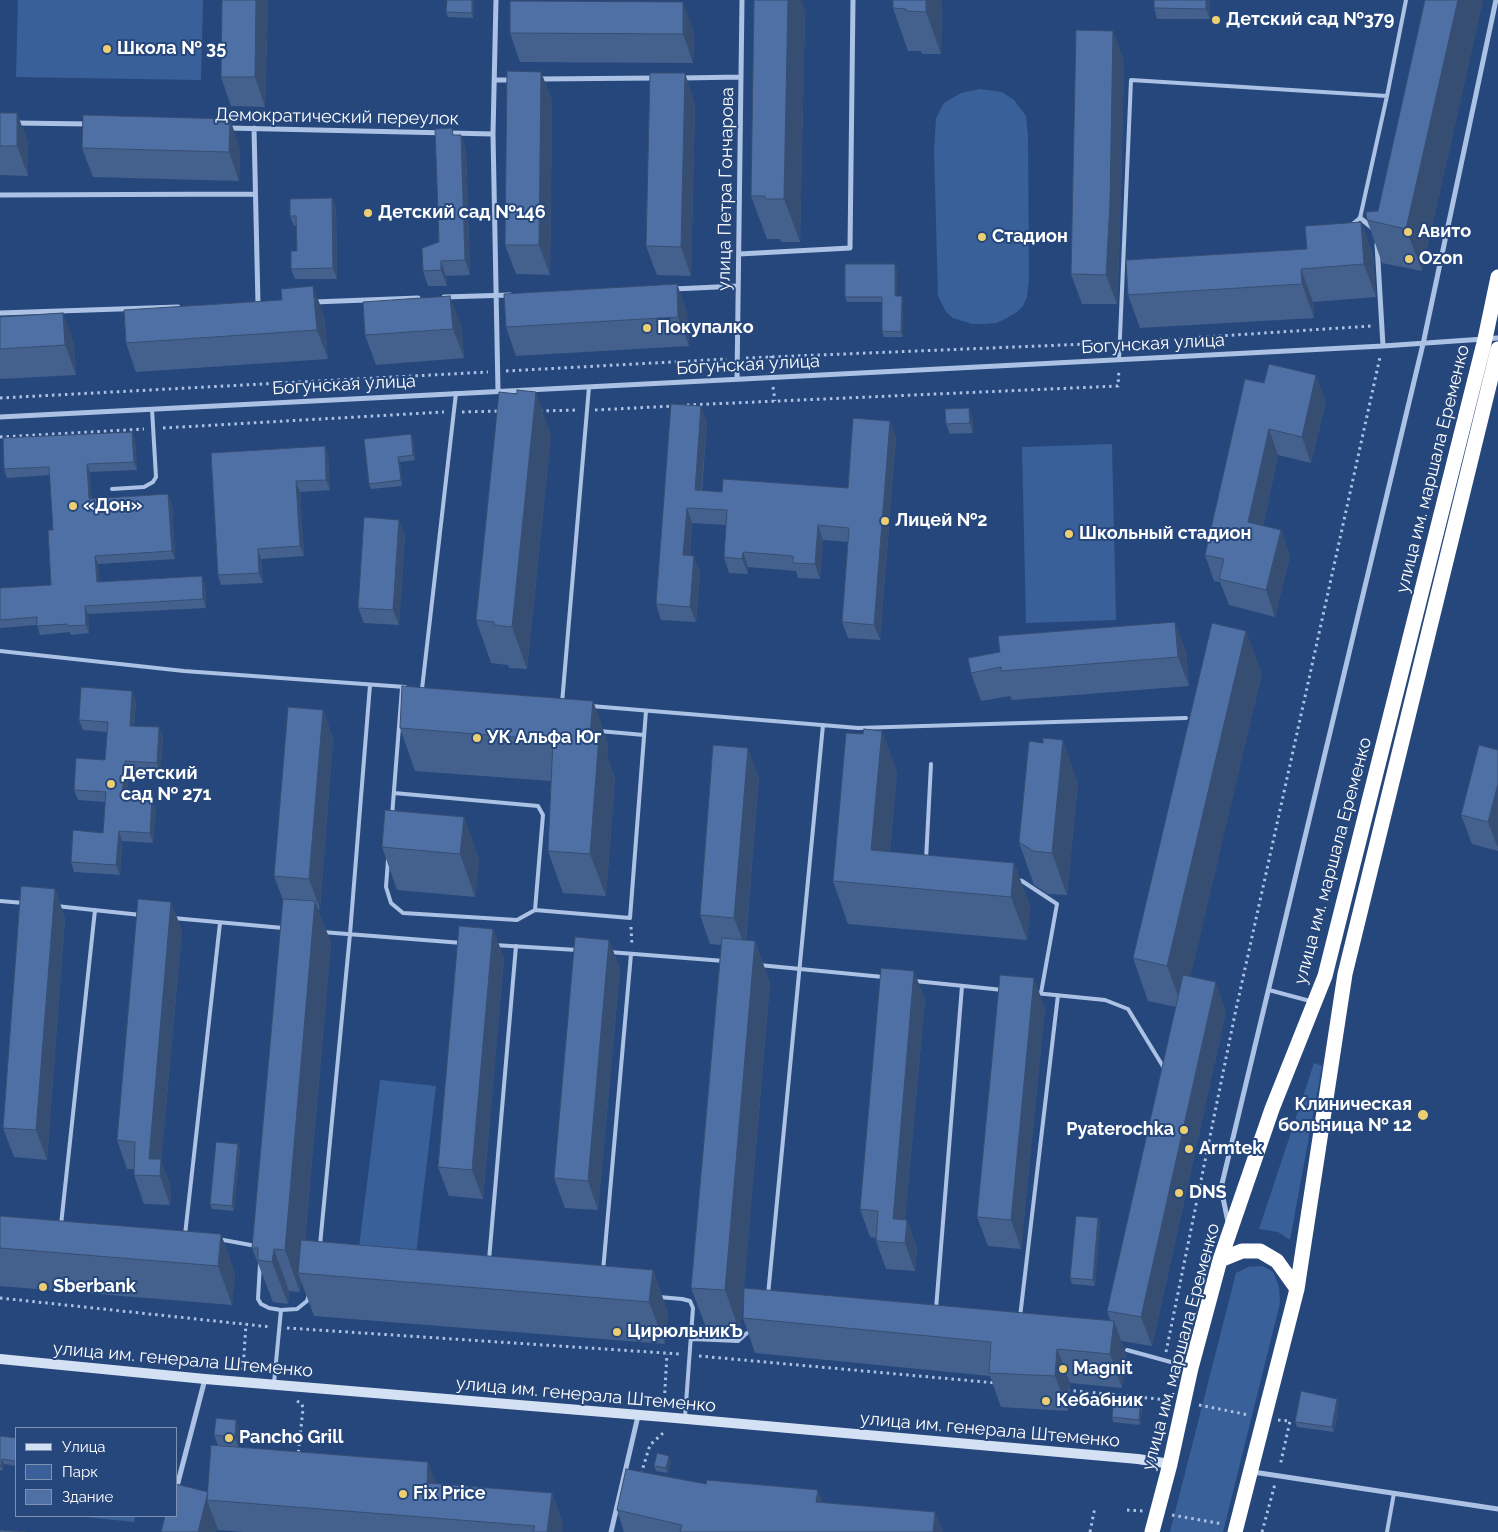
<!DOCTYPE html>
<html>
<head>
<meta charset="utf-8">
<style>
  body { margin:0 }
  #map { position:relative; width:1498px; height:1532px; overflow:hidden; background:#26477c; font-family:Raleway,sans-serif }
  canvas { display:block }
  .legend { position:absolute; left:15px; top:1427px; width:162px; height:90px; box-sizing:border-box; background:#26477c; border:1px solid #7d91b0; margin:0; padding:6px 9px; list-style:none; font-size:15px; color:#fff }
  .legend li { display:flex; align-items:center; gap:10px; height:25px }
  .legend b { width:25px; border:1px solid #7d91b0 }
</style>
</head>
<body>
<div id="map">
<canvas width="1498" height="1532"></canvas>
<ul class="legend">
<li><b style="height:6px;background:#d4e0f4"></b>Улица</li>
<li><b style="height:14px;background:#3a6099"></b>Парк</li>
<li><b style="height:14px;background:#4f70a4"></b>Здание</li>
</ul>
</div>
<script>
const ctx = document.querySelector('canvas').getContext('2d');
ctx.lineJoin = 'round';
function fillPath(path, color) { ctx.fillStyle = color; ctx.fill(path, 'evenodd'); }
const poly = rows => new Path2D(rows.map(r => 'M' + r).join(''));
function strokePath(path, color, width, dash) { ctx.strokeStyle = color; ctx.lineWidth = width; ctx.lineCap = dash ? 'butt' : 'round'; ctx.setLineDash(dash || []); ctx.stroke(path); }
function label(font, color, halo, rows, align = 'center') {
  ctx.font = font + ' Raleway,sans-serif'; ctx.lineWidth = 4; ctx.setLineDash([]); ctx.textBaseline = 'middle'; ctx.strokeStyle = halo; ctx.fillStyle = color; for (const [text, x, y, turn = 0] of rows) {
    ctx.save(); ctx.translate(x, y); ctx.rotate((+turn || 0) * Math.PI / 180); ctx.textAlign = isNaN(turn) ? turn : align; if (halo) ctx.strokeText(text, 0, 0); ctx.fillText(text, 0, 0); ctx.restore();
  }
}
const green = poly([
  [18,0,203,0,201,80,16,77],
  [980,89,1002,92,1014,100,1026,116,1028,136,1029,280,1027,297,1023,306,1017,312,1007,318,996,323,983,324,972,324,953,318,946,312,938,296,934,151,936,118,944,103,961,93],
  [1112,444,1116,620,1026,623,1022,447],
  [1314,1063,1322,1066,1290,1240,1278,1232,1259,1229],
  [380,1080,436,1086,416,1254,359,1247],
  [1263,1266,1273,1272,1279,1287,1280,1303,1223,1532,1170,1532,1236,1273,1248,1267],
  [76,1516,135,1516,134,1522]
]);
const path = poly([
  [1128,342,1371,326],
  [771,356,772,368],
  [746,358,1112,343],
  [506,371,727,359],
  [773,387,775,401],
  [0,398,488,372],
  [687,405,1118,386,1119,369],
  [595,410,674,406],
  [540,411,579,410],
  [462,412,501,411],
  [163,428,444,412],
  [0,437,144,429],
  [631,927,632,946],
  [0,1298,271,1327],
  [287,1328,680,1354],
  [1166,1352,1235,1014,1380,357],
  [699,1356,996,1383],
  [243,1370,246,1324],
  [1067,1390,1168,1400],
  [297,1401,302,1404,303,1409,298,1455],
  [1199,1405,1249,1415],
  [664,1406,667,1354],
  [1278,1420,1290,1421,1280,1466],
  [641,1474,650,1445,663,1433,663,1430],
  [1127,1510,1144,1511],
  [1172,1515,1223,1524],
  [1090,1532,1095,1507],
  [1262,1532,1275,1484]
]);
const lane = poly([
  [1387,96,1406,0],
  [1119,360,1131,80,1387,96,1360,218,1350,226],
  [112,489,144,487,153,482,156,477,152,409],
  [0,651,184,671,405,687],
  [422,689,456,393],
  [562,703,589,387],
  [591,706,858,728,1186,718],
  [599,731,644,735],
  [394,793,538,806,543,815,535,910],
  [392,816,402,688],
  [388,860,386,887,391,903,403,913,517,920,535,910,630,918,646,711],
  [926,860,931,764],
  [1017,880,1022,881,1057,904,1041,993],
  [0,901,24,903],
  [56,906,141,915],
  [173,918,283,928],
  [322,932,462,943],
  [494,945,577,950],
  [609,952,724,961],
  [759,965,883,977],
  [915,981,1003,990],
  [1269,990,1310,1001],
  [1035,993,1105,1000,1128,1009,1164,1068],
  [61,1225,95,910],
  [187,1235,185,1235,220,923],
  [218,1239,256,1246],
  [320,1245,350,934,370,685],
  [489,1260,516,946],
  [260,1264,258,1299,261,1304,269,1308,281,1310,274,1383],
  [603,1271,631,954],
  [768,1295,823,725],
  [659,1297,682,1299,690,1301,693,1308,685,1417],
  [936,1309,962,986],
  [281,1310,297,1309,307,1301,309,1295],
  [1020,1317,1058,995],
  [692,1339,738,1341,747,1333],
  [1127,1350,1189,1367],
  [1387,1532,1394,1493]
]);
const street = poly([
  [496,0,493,134,498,391],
  [682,78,741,77],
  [539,79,656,78],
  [495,80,513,80],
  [15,123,89,124],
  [228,128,493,134],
  [254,128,258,304],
  [0,195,255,194],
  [1360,218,1374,229],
  [1377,244,1383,346],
  [739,254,850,248,853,0],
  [674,289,738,286],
  [444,297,510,295],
  [314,302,418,298],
  [0,313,178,307],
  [737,379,742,0],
  [0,417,1036,364,1383,346,1498,338],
  [1228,1222,1221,1188,1423,344,1496,0],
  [1253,1472,1498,1509],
  [176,1490,205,1379],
  [611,1532,638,1416]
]);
const secondary = poly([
  [0,1359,205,1379,664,1417,1138,1459,1170,1464]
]);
const highway = poly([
  [1220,1260,1242,1251,1260,1251,1277,1261,1297,1289],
  [1152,1532,1170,1464,1191,1368,1220,1260,1272,1109,1325,976,1485,339,1498,277],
  [1235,1532,1297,1289,1345,974,1498,349]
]);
const wall = poly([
  [268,0,265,107,231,106,221,77],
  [474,0,473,18,448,17,446,12],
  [942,0,941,54,922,54,921,51,908,51,893,8],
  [1154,0,1210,0,1210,19,1157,19,1154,8],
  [1425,0,1483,0,1422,271,1382,263,1367,220,1378,211],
  [805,10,800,242,781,242,780,239,767,239,751,196],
  [694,32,693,63,520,62,510,33],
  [1124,60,1120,233,1117,304,1082,304,1071,274],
  [541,72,552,101,550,275,516,274,505,245],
  [695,103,691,276,657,275,646,246],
  [0,113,17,113,28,143,28,176,0,175],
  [455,135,461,135,466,150,470,275,446,276,447,286,428,286,423,271,439,242],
  [82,148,240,148,239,181,93,177],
  [332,198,336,209,337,279,295,279,291,269,297,251,297,226,294,226,290,216],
  [1361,222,1373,255,1376,297,1313,302,1314,318,1140,328,1128,295,1307,249],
  [897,269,897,296,902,296,903,302,903,337,884,337,882,331,882,302,847,302,845,297],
  [677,284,687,313,689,346,516,356,506,327],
  [324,315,328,359,136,372,126,343],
  [0,317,74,342,76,375,0,379],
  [461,325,464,358,376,365,365,335],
  [1245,379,1326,401,1311,463,1278,455,1263,526,1281,530,1290,556,1275,617,1229,605,1220,582,1214,581,1205,555],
  [973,418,973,433,950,434,946,424],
  [707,421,702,491,722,492,848,488,896,436,880,640,848,638,842,622,848,542,823,540,820,579,798,578,796,571,748,567,748,574,729,573,724,557,726,525,692,523,690,555,700,571,696,622,661,620,656,604],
  [132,432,135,440,137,470,90,472,91,499,172,503,175,559,98,564,99,582,205,584,206,608,88,614,89,633,71,635,70,632,40,635,37,625,0,628,0,588,51,585,53,530,50,475,7,478,4,469],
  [551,435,527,669,509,668,508,665,491,663,476,620],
  [413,439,415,460,400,462,402,486,371,489,369,484],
  [325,446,328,456,330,490,300,492,304,556,261,559,263,583,221,585,218,575],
  [405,535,399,625,364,623,358,608],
  [1186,651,1189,686,1012,700,1010,696,981,701,971,673,968,658],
  [1262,673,1190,977,1226,1012,1152,1346,1121,1341,1126,1355,1122,1388,1070,1383,1068,1411,1001,1407,990,1376,755,1353,743,1318,1110,1320,1107,1311,1176,1007,1148,1001,1133,958],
  [136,701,134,726,159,727,163,738,160,773,128,771,127,797,156,809,153,843,122,841,120,875,74,872,71,862,103,833,105,802,78,800,74,790,105,760,107,732,83,730,79,720],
  [593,701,608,744,607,757,615,778,606,896,563,893,548,851,551,781,415,771,400,728],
  [323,710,333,739,320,909,318,909,331,943,305,1241,653,1270,668,1313,665,1344,314,1316,301,1281,300,1292,289,1291,288,1304,273,1302,252,1248,283,900,274,876],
  [882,731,897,773,890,852,1014,863,1030,906,1027,940,848,924,833,881,863,734],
  [1498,750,1498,851,1472,844,1461,815],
  [759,777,746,940,755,941,770,983,740,1333,707,1330,691,1288,721,945,710,944,700,915],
  [1078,783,1067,895,1048,894,1034,885,1019,842],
  [464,817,479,860,475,897,397,890,382,847],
  [55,889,65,918,47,1160,14,1157,3,1128],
  [493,929,504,958,483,1199,449,1196,438,1167],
  [182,930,161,1161,171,1188,170,1205,144,1204,134,1175,134,1169,127,1169,117,1140],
  [609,940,620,969,598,1210,565,1208,554,1178],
  [925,999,905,1220,907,1220,917,1248,915,1271,886,1269,876,1241,876,1238,870,1237,860,1209],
  [1045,1008,1021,1249,988,1246,977,1217],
  [240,1149,234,1211,212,1209,210,1204],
  [0,1216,221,1234,235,1274,232,1305,0,1286],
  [1098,1218,1100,1223,1095,1286,1072,1284,1070,1278],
  [1141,1398,1143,1403,1140,1425,1113,1422,1112,1417],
  [1337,1399,1339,1404,1334,1432,1297,1427,1295,1422],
  [236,1420,240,1430,238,1447,428,1462,436,1484,552,1493,563,1524,562,1532,244,1532,218,1530,217,1527,216,1532,161,1532,208,1492,218,1445,214,1435],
  [0,1436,16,1438,16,1466,4,1464,3,1471,0,1470],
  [671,1461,668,1473,656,1471,654,1466],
  [706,1484,823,1503,935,1512,943,1532,624,1532,617,1510]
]);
const shadedWall = poly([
  [256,0,268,0,265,107,255,77],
  [472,0,474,0,473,18,472,13],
  [788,0,801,0,805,10,800,242,784,199],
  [926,0,942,0,941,54,926,12],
  [1206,0,1210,0,1210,19,1206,9],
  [1458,0,1483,0,1422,271,1406,229],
  [683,2,694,32,693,63,683,34],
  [1113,31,1124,60,1120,233,1117,304,1106,275],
  [541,72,552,101,550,275,539,245],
  [685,73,695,103,691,276,681,247],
  [17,113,28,143,28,176,17,146],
  [230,119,240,148,239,181,229,152],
  [461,135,466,150,470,275,465,260],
  [332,198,336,209,337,279,333,268],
  [1361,222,1373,255,1376,297,1364,264],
  [441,261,446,276,447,286,441,270],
  [895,264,897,269,897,302,895,296],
  [1301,269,1313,302,1314,318,1302,284],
  [677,284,687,313,689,346,678,317],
  [313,286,324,315,328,359,317,330],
  [450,296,461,325,464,358,453,329],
  [902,296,903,302,903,337,901,332],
  [63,313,74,342,76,375,65,345],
  [1316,375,1326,401,1311,463,1302,437],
  [536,392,551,435,527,669,512,627],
  [701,406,707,421,700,505,695,490],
  [969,408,973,418,973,433,970,423],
  [890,421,896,436,880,640,874,625],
  [1269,429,1278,455,1258,548,1248,522],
  [132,432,135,440,137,470,134,462],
  [411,434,413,439,415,460,413,455],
  [325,446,328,456,330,490,326,480],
  [398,457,400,462,402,486,401,480],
  [87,464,90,472,92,508,89,499],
  [296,481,300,492,304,556,300,546],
  [168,494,172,503,175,559,172,551],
  [687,508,692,523,689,570,683,555],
  [399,520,405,535,399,625,393,610],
  [818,525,823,540,820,579,815,564],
  [1281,530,1290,556,1275,617,1266,590],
  [258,549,261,559,263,583,259,573],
  [743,552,748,567,748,574,742,559],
  [95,556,98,564,100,590,97,582],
  [694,556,700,571,696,622,690,607],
  [202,576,205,584,206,608,203,599],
  [85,606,88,614,89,633,86,625],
  [1175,622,1186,651,1189,686,1178,657],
  [1246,631,1262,673,1183,1009,1167,966],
  [132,691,136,701,133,736,130,726],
  [593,701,608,744,607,757,615,778,606,896,590,854,590,735],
  [323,710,333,739,320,909,309,879],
  [159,727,163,738,160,773,157,763],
  [882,731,897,773,887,886,871,850],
  [1063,740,1078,783,1067,895,1052,853],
  [748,748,759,777,745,947,734,918],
  [125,761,128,771,126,807,122,797],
  [1498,784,1498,848,1488,822],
  [152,799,156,809,153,843,150,833],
  [464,817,479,860,475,897,460,854],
  [119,831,122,841,120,875,116,865],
  [1014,863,1030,906,1027,940,1011,897],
  [55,889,65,918,47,1160,36,1130],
  [315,901,331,943,302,1273,298,1273,301,1281,300,1292,285,1250],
  [171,902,182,930,161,1161,171,1188,170,1205,160,1176,149,1159],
  [493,929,504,958,483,1199,472,1170],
  [609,940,620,969,598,1210,588,1181],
  [755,941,770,983,740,1333,725,1290],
  [914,971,925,999,903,1243,893,1219],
  [1034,978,1045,1008,1021,1249,1011,1220],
  [1216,982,1226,1012,1152,1346,1141,1317],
  [238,1144,240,1149,234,1211,232,1206],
  [1098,1218,1100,1223,1095,1286,1093,1280],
  [907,1220,917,1248,915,1271,905,1243],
  [221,1234,235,1274,232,1305,218,1266],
  [274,1249,289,1291,288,1304,272,1262],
  [653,1270,668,1313,665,1344,649,1302],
  [1114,1321,1126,1355,1122,1388,1110,1354],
  [1057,1349,1070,1383,1068,1411,1055,1376],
  [1141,1398,1143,1403,1140,1425,1139,1420],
  [1337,1399,1339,1404,1334,1432,1332,1427],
  [236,1420,240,1430,238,1447,235,1437],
  [669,1456,671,1461,668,1473,666,1468],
  [2,1459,4,1464,3,1471,1,1466],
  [428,1462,439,1492,427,1483],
  [818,1490,828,1517,816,1502],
  [208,1492,207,1500,217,1527,216,1532,198,1532],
  [552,1493,563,1524,562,1532,547,1532],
  [935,1512,943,1532,933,1532]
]);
const building = poly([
  [222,0,256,0,255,77,221,77,222,0],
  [447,0,472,0,472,13,446,12,447,0],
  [754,0,788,0,784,199,765,199,765,196,751,196,754,0],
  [893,0,926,0,926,12,906,11,906,9,893,8,893,0],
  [1154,0,1206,0,1206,9,1154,8,1154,0],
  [1425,0,1458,0,1406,229,1367,220,1366,212,1378,211,1425,0],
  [510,1,683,2,683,34,510,33,510,1],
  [1076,30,1113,31,1110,203,1106,275,1071,274,1076,30],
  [507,71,541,72,539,245,505,245,507,71],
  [650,73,685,73,681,247,646,246,650,73],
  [0,113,17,113,17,146,0,146,0,113],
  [83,115,230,119,229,152,82,148,83,115],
  [452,128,453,135,461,135,465,260,441,261,441,270,423,271,422,248,439,242,435,129,452,128],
  [332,198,333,268,291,269,291,251,297,251,296,216,290,216,290,199,332,198],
  [1361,222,1364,264,1301,269,1302,284,1128,295,1126,260,1307,249,1305,226,1361,222],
  [845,264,895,264,895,296,902,296,901,332,882,331,882,297,845,297,845,264],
  [677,284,678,317,506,327,504,294,677,284],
  [313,286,317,330,126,343,124,310,282,300,281,289,313,286],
  [450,296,453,329,365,335,363,302,450,296],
  [63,313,65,345,0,349,0,317,63,313],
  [1269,364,1316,375,1302,437,1269,429,1248,522,1281,530,1266,590,1219,579,1224,559,1205,555,1245,379,1264,383,1269,364],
  [517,390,536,392,512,627,494,625,494,622,476,620,499,392,517,394,517,390],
  [671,404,701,406,695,490,722,492,723,479,848,488,853,418,890,421,874,625,842,622,849,528,818,525,815,564,793,563,793,556,743,552,742,559,724,557,727,510,687,508,683,555,694,556,690,607,656,604,671,404],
  [969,408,970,423,946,424,945,409,969,408],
  [132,432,134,462,87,464,89,499,168,494,172,551,95,556,97,582,202,576,203,599,85,606,86,625,68,626,67,624,37,626,37,617,0,620,0,588,51,585,48,530,53,530,49,467,4,469,3,438,132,432],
  [411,434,413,455,398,457,401,480,369,484,364,439,411,434],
  [325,446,326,480,296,481,300,546,258,549,259,573,218,575,211,453,325,446],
  [364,517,399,520,393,610,358,608,364,517],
  [1175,622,1178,657,1001,671,1001,667,971,673,968,658,1000,652,998,636,1175,622],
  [1212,623,1246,631,1167,966,1133,958,1212,623],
  [402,686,593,701,590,735,599,736,590,854,548,851,553,740,400,728,402,686],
  [81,687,132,691,130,726,159,727,157,763,125,761,122,797,152,799,150,833,119,831,116,865,71,862,73,830,103,833,106,792,74,790,76,758,105,760,108,722,79,720,81,687],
  [288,707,323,710,309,879,274,876,288,707],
  [864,729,882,731,871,850,1014,863,1011,897,833,881,846,733,863,734,864,729],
  [1043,738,1063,740,1052,853,1033,851,1019,842,1029,741,1043,743,1043,738],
  [713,745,748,748,734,918,700,915,713,745],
  [1479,745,1498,750,1498,784,1488,822,1461,815,1479,745],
  [385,810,464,817,460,854,382,847,385,810],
  [21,886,55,889,36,1130,3,1128,21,886],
  [138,899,171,902,149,1159,161,1159,160,1176,134,1175,135,1142,117,1140,138,899],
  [283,899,315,901,285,1250,274,1249,272,1262,258,1260,258,1248,252,1248,283,899],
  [459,926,493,929,472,1170,438,1167,459,926],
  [575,937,609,940,588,1181,554,1178,575,937],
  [722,938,755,941,725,1290,691,1288,722,938],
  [881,968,914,971,893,1219,907,1220,905,1243,876,1241,878,1211,860,1209,881,968],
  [1000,975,1034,978,1011,1220,977,1217,1000,975],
  [1183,975,1216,982,1141,1317,1107,1311,1183,975],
  [216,1142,238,1144,232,1206,210,1204,216,1142],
  [0,1216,221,1234,218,1266,0,1248,0,1216],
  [1076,1216,1098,1218,1093,1280,1070,1278,1076,1216],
  [301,1240,653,1270,649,1302,298,1273,301,1240],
  [744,1288,1114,1321,1110,1354,1057,1349,1055,1376,989,1373,991,1342,743,1318,744,1288],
  [1301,1391,1337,1399,1332,1427,1295,1422,1301,1391],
  [1114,1395,1141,1398,1139,1420,1112,1417,1114,1395],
  [216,1418,236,1420,235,1437,214,1435,216,1418],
  [0,1436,16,1438,16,1461,2,1459,1,1466,0,1466,0,1436],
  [211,1445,428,1462,427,1483,552,1493,547,1532,533,1532,535,1526,207,1500,211,1445],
  [657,1453,669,1456,666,1468,654,1466,657,1453],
  [626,1469,706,1484,707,1480,818,1490,816,1502,935,1512,933,1532,680,1532,682,1525,617,1510,626,1469],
  [176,1484,208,1492,198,1532,161,1532,165,1516,176,1516,176,1484],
  [0,1530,27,1532,0,1532,0,1530]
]);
const markers = [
  [1216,20,5,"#edcf71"],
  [107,49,5,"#edcf71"],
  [368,213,5,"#edcf71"],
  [1408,232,5,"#edcf71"],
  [982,237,5,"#edcf71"],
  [1409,259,5,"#edcf71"],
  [647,328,5,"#edcf71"],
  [73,506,5,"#edcf71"],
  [885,521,5,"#edcf71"],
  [1069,534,5,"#edcf71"],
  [477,738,5,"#edcf71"],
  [111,784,5,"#edcf71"],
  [1423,1115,6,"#edcf71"],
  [1184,1130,5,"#edcf71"],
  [1189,1149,5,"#edcf71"],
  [1179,1193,5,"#edcf71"],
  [43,1287,5,"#edcf71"],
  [617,1332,5,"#edcf71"],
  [1063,1369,5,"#edcf71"],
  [1046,1401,5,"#edcf71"],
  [229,1438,5,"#edcf71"],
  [403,1494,5,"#edcf71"]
];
const poiNames = [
  ["Детский сад №379",1226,20],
  ["Школа № 35",117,49],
  ["Детский сад №146",378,213],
  ["Авито",1418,232],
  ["Стадион",992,237],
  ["Ozon",1419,259],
  ["Покупалко",657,328],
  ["«Дон»",83,506],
  ["Лицей №2",895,521],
  ["Школьный стадион",1079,534],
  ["УК Альфа Юг",487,738],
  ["Детский",121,774],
  ["сад № 271",121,795],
  ["Клиническая",1412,1105,"right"],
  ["больница № 12",1412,1126,"right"],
  ["Pyaterochka",1174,1130,"right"],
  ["Armtek",1199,1149],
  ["DNS",1189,1193],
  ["Sberbank",53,1287],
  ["ЦирюльникЪ",627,1332],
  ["Magnit",1073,1369],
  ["Кебабник",1056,1401],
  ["Pancho Grill",239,1438],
  ["Fix Price",413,1494]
];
const streetNames = [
  ["Демократический переулок",337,117,1],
  ["улица Петра Гончарова",726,189,-89],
  ["Богунская улица",1153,344,-3],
  ["Богунская улица",748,365,-3],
  ["Богунская улица",344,385,-3],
  ["улица им. маршала Еременко",1433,469,-76],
  ["улица им. маршала Еременко",1333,861,-75],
  ["улица им. маршала Еременко",1181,1347,-75],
  ["улица им. генерала Штеменко",183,1360,5],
  ["улица им. генерала Штеменко",586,1395,5],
  ["улица им. генерала Штеменко",990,1430,5]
];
fillPath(green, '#3a6099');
strokePath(path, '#abc2e4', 3, [2.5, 4]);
strokePath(lane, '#abc2e4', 4);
strokePath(street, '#abc2e4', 5);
strokePath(secondary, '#d4e0f4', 10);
strokePath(highway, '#fff', 15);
fillPath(wall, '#44608d');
fillPath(shadedWall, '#374e73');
fillPath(building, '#4f70a4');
strokePath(building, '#374e73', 1);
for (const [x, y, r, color] of markers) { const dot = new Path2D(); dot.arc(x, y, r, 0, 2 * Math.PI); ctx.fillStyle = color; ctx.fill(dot); strokePath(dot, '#26477c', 2); }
label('bold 18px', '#fff', '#26477c', poiNames, 'left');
label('18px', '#fff', '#26477c', streetNames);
</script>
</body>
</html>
